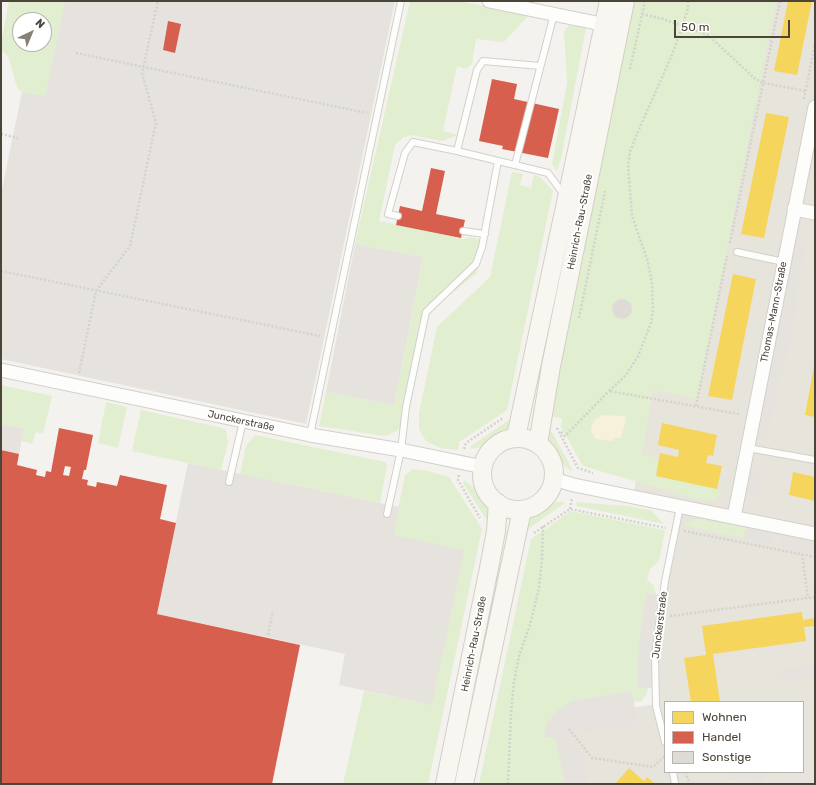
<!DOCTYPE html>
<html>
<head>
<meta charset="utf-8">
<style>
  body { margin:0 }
  #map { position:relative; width:816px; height:785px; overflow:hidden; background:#f4f2ee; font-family:Rubik,sans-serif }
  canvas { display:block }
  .frame { position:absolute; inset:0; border:2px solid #4b4439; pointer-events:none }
  .legend { position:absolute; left:664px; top:701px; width:140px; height:72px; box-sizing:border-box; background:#fff; border:1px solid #b7b4b0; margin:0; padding:5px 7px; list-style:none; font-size:12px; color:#4b4439 }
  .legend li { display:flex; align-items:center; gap:8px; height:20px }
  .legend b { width:20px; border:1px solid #b7b4b0 }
  .north { position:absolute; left:12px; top:12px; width:40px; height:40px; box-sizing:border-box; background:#fff; border:1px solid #b7b4b0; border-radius:50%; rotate:44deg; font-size:11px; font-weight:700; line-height:16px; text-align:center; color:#4b4439 }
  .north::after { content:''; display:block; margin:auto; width:14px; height:18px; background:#868178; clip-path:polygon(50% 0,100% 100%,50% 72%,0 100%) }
  .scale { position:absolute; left:674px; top:20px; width:116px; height:18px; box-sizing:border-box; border:2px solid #4b4439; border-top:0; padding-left:5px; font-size:12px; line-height:14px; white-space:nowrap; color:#4b4439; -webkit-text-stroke:3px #fff; paint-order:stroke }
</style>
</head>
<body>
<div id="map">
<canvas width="816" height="785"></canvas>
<div class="frame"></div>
<ul class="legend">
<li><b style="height:11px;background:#f6d55c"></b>Wohnen</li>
<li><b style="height:11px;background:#d6604d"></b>Handel</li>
<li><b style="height:11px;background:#dedbd6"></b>Sonstige</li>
</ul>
<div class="north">N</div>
<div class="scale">50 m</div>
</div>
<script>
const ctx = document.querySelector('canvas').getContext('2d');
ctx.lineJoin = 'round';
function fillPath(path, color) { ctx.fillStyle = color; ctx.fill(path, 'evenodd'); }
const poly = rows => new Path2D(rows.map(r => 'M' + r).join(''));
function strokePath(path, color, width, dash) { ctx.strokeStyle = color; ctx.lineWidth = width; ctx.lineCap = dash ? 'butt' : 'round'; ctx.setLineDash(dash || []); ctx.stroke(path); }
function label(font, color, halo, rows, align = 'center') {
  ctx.font = font + ' Rubik,sans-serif'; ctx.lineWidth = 4; ctx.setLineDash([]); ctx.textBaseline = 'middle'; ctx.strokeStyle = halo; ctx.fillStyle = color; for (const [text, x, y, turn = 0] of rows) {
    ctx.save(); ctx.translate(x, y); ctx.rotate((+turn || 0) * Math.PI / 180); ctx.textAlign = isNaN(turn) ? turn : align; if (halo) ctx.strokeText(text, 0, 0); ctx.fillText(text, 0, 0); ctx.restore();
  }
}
const residential = poly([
  [763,1,815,1,815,784,566,784,555,746,569,717,658,704,656,656,666,581,681,502,634,491,653,389,676,394],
  [665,702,803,702,803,772,665,772]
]);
const green = poly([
  [9,1,65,1,45,97,22,92,19,90,16,84,9,58,4,52,1,51,1,44],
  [20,20,44,20,44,44,20,44],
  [410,1,459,1,529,15,504,42,476,39,472,64,466,69,457,66,443,131,458,135,442,141,411,135,404,137,395,145,379,221,464,239,472,237,480,240,483,244,477,273,429,311,406,418,397,431,385,436,319,426,326,392,394,405,423,257,355,244],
  [634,1,776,1,697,399,653,390,641,454,659,458,656,476,717,489,717,491,723,493,712,501,699,500,583,466,561,427,562,418,548,416],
  [569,25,586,28,561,159,557,171,552,164,567,83,564,32],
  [512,172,523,174,520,185,531,188,534,175,540,177,553,191,507,410,459,442,458,450,440,448,426,441,419,429,419,413,437,327,490,277],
  [1,385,52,396,43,434,36,432,32,444,22,441,24,429,1,424],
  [106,402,127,407,118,448,98,443],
  [141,410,222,428,226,430,228,443,221,470,132,451],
  [509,420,513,421,511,426,499,437,482,447,470,449,471,446],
  [547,428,552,432,572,469,571,471,558,460,550,447,547,440],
  [255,435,385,462,387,465,380,503,240,474,246,446],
  [413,469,428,471,449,477,482,529,428,784,343,784,364,691,433,705,393,535,405,475],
  [464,480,476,489,487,505,490,513,488,522,463,483],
  [556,502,566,502,527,530,524,529,531,518,537,513,545,507],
  [577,502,627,506,651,510,664,524,576,506],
  [571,511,663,530,665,531,659,561,650,569,647,580,654,586,656,594,646,593,638,688,648,688,647,693,642,701,633,702,632,692,544,737,555,738,565,779,556,784,479,784,531,539],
  [697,518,746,528,744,538,684,526,685,524]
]);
const sand = poly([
  [603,415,625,416,626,421,621,438,614,438,612,441,595,439,591,431,591,427,595,419]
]);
const parking = poly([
  [65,1,395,1,306,424,1,359,1,194,22,92,45,96],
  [790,242,806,246,795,300,798,300,784,370,781,369,767,438,751,435],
  [355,244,423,257,394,405,326,392],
  [1,424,24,429,19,454,1,450],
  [188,463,399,507,394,535,464,550,432,705,339,685,345,654,157,614],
  [744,468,763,471,758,496,739,493],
  [746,528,773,533,771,544,744,538],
  [782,535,815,542,815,553,780,546],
  [646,593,660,595,653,656,652,688,638,688,638,654],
  [815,665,815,677,777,681,775,670],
  [632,691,637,725,585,732,582,727,574,731,568,738,568,746,579,746,589,784,556,784,565,779,555,738,544,737,547,723,556,712,572,701],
  [729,772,763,772,764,783,815,776,815,784,749,784,748,778,730,781]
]);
const homes = poly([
  [788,1,812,1,797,75,774,71],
  [766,113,789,117,764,238,741,234],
  [733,274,756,279,732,400,708,396],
  [814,366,815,366,815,417,805,415],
  [662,423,717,435,713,456,708,455,706,463,722,466,717,489,656,476,660,453,678,457,679,450,658,445],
  [793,472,815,477,815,501,789,495],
  [802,612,803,620,815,618,815,626,804,627,806,641,713,654,720,702,691,702,684,658,706,655,702,626],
  [629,768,644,781,647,777,655,784,615,784]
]);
const shops = poly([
  [168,21,181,24,175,53,163,50],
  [492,79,517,84,514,99,559,109,548,158,502,149,503,146,479,141],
  [431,168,445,171,436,214,465,220,461,238,396,225,400,206,422,211],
  [59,428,93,435,86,470,84,470,82,479,88,480,87,485,96,487,97,482,117,486,120,475,167,485,160,519,176,523,157,614,300,645,272,784,1,784,1,450,19,454,17,465,37,470,36,475,45,477,46,471,51,472],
  [65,466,71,467,69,476,63,475]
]);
const building = poly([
  '612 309a10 10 0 1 1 20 0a10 10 0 1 1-20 0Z'
]);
const path = poly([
  [688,1,688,8,683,25,672,55,636,136,630,152,628,166,632,216,648,262,652,284,653,309,651,323,638,356,626,375,609,391,739,414],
  [642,14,663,19,708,35,754,78,763,83,780,1],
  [76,53,367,113],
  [630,69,645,1],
  [804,99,815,44],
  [1,134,18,138],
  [730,243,763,83,806,91],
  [1,271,320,336],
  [579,318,605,191],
  [79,373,96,291,130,246,156,123,142,73,158,1],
  [696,406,727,256],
  [557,428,578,468,593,473],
  [561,432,565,436,609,391],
  [464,449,466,443,503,418],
  [459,475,458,480,480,518],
  [570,509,572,498],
  [684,531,815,557],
  [534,533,570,509,666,528],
  [802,554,808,598],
  [670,616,815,597],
  [268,635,273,611],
  [569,729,592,758,653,767,665,756],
  [685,772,690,784],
  [508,784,511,713,514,682,519,656,530,625,539,588,542,560,543,526]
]);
const lane = poly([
  [457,151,477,70,483,61,540,66],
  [515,165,554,14],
  [398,216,388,214,405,153,413,142,457,151,548,173,564,195],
  [463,231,485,234],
  [737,252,784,262],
  [310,435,401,1],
  [748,448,815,460],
  [229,482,243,421],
  [387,514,401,450,406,407,426,312,476,264,482,247,498,161],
  [665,742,656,706,655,656,665,581,680,507],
  [673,772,675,784]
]);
const street = poly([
  [489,1,611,26],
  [794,209,815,213],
  [1,370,310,435,401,450,483,467],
  [553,479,574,485,815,534],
  [734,517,815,107]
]);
const secondary = poly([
  [516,437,609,1],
  '482 474a36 36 0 1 1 72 0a36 36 0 1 1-72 0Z',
  [538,444,551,366,625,1],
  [445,784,490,563,496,531,498,503],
  [464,784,522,510]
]);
const streetNames = [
  ["Heinrich-Rau-Straße",580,222,-79],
  ["Thomas-Mann-Straße",774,312,-79],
  ["Junckerstraße",241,421,12],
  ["Junckerstraße",660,625,-83],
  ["Heinrich-Rau-Straße",474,644,-79]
];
fillPath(residential, '#e7e4dc');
fillPath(green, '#e1eecf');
fillPath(sand, '#f7f0da');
fillPath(parking, '#e6e3df');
fillPath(homes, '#f6d55c');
fillPath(shops, '#d6604d');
fillPath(building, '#dedbd6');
strokePath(lane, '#d2d0cb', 8);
strokePath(street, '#d2d0cb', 15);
strokePath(secondary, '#d3cfc5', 20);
strokePath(path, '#d3d2cc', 2.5, [2, 2]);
strokePath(lane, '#fdfdfc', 6);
strokePath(street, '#fdfdfc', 13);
strokePath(secondary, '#f7f6f1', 18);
label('10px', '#4b4439', '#fff', streetNames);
</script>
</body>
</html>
